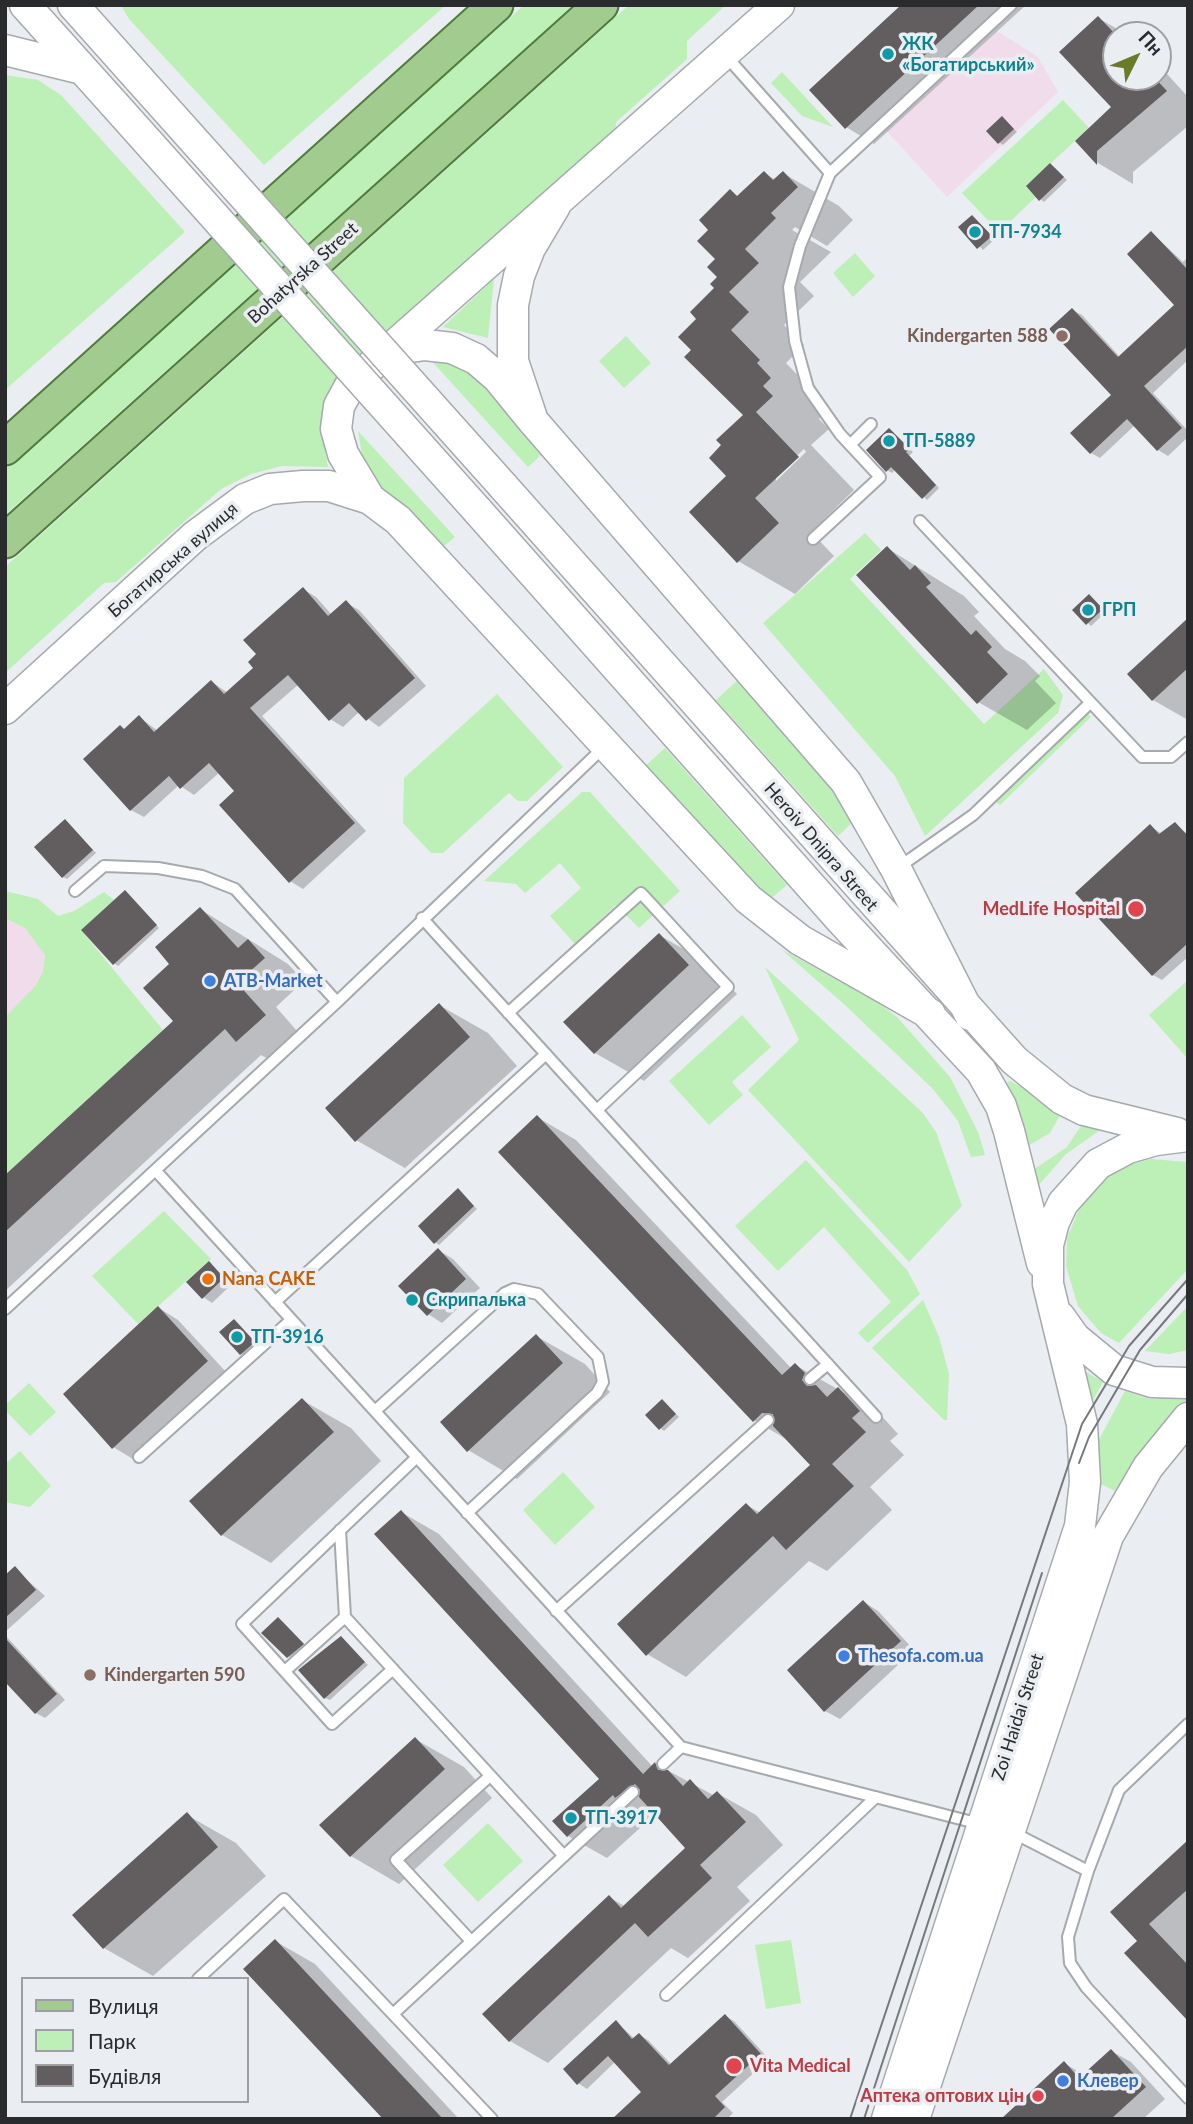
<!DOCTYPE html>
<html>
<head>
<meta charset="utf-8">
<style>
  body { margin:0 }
  #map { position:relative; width:1193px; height:2124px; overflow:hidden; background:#eaedf1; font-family:Lato,sans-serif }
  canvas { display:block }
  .frame { position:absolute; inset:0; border:7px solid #292b2c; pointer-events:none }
  .legend { position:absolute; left:21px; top:1977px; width:228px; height:126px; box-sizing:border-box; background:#eaedf1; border:2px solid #9d9fa2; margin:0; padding:9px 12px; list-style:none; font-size:21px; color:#292b2c }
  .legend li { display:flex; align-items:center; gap:14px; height:35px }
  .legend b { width:35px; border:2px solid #9d9fa2 }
  .north { position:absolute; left:1102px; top:21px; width:70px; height:70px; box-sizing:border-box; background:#eaedf1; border:2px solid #9d9fa2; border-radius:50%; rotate:47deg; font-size:19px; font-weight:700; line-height:28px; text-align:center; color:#292b2c }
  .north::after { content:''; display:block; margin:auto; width:24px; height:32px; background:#6a7a28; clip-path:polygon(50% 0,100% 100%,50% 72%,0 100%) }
</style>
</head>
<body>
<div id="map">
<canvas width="1193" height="2124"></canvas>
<div class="frame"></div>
<ul class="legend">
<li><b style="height:9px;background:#a2cb8f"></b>Вулиця</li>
<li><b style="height:19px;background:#bcf0b6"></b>Парк</li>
<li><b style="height:19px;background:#625e60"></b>Будівля</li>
</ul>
<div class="north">Пн</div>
</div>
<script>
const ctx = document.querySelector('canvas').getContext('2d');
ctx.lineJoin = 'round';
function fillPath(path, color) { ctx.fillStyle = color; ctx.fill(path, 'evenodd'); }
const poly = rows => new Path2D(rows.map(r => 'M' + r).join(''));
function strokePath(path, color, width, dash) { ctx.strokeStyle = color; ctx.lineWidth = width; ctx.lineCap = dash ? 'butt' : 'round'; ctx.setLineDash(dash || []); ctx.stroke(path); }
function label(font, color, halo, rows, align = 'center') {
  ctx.font = font + ' Lato,sans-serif'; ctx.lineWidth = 7; ctx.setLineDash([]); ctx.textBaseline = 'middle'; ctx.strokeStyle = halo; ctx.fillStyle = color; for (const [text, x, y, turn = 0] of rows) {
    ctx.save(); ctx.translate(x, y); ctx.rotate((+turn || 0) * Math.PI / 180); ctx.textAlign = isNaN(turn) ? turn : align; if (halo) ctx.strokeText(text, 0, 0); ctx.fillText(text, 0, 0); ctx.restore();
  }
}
const industrial = poly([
  [997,31,1038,57,1058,92,947,197,887,131],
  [5,918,25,928,45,954,43,971,36,985,5,1017]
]);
const green = poly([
  [121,5,446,5,264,165,129,19],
  [524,5,574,5,5,515,5,469],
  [629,5,726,5,687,41,687,59,616,122,615,134,326,409,322,434,328,467,282,466,251,474,221,489,116,582,104,583,5,673,5,567],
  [782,72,833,127,802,116,771,83],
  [5,75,38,80,61,95,185,232,5,390],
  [1063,100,1089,128,1026,186,1036,197,999,232,962,193],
  [855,253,875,276,853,297,833,273],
  [494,279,488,338,443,327],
  [626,336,651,363,624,388,599,361],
  [428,357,452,357,506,402,541,455,528,467],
  [358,431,455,537,443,547,403,505,377,486,363,461],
  [865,533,881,550,850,579,984,724,1044,669,1063,695,1058,713,925,836,895,776,763,623],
  [740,678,812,757,856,819,838,836,716,700],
  [497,694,563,767,527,801,518,801,509,793,443,853,431,853,403,823,404,778],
  [1087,713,1091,717,1000,805,995,801],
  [665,748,787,885,768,901,641,770],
  [582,792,590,792,680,891,639,928,616,905,575,944,550,916,581,888,560,863,525,893,516,884,484,881],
  [5,891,38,899,58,916,74,911,104,892,114,900,81,930,163,1030,5,1175,5,1017,36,985,43,971,45,955,25,928,5,918],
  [781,949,877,1002,897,1017,950,1077,978,1132,985,1155,971,1157,958,1121,933,1089,845,1005],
  [765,967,923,1113,936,1132,962,1206,909,1262,748,1090,799,1040],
  [1188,980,1188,1059,1149,1015],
  [742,1015,771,1047,732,1082,743,1095,709,1125,669,1081],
  [1010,1081,1064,1108,1050,1133,1026,1147,1007,1083],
  [1085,1120,1106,1126,1066,1154,1037,1187,1033,1170,1067,1147],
  [1151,1159,1188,1162,1188,1269,1119,1343,1101,1333,1078,1306,1066,1266,1067,1238,1083,1200,1102,1180,1125,1166],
  [806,1160,907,1270,920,1294,868,1343,858,1333,891,1302,824,1227,778,1271,735,1226],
  [164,1211,211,1259,138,1324,92,1276],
  [923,1300,939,1337,949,1374,947,1420,944,1420,872,1348],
  [1188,1306,1188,1350,1169,1354,1145,1351],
  [1081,1369,1103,1382,1090,1405],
  [29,1383,56,1412,30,1436,5,1410,5,1405],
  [1125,1391,1149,1399,1188,1395,1188,1401,1166,1423,1119,1493,1101,1484,1095,1447],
  [20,1451,51,1486,30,1507,5,1502,5,1464],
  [563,1472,595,1507,555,1545,523,1510],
  [488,1823,523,1861,478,1902,443,1865],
  [791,1940,801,2003,766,2009,755,1945]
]);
const shadow = poly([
  [904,5,1026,5,874,144,846,127],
  [1098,18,1128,35,1116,35,1116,77,1158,77,1158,64,1188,97,1188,126,1133,172,1133,184,1098,163,1077,141,1113,107],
  [1003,118,1017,132,1003,145,999,142],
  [1055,168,1067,180,1044,202,1040,199],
  [764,173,776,180,783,173,839,206,853,220,827,246,795,227,792,230,831,252,800,282,814,296,784,325,804,345,786,363,815,393,826,411,819,419,829,429,811,445,854,490,811,532,834,556,795,594,738,561,729,476,745,415,694,350,699,319,720,277,711,230,730,192,739,197],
  [804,449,806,452,776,481,776,476],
  [973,217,995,239,983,250,961,227],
  [1152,233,1183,262,1188,257,1188,360,1153,393,1188,431,1188,437,1168,456,1158,450,1135,425,1100,458,1091,453,1113,395,1072,310,1082,315,1120,357,1177,305],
  [890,430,913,452,909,456,939,488,927,500,896,469,892,473,887,470],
  [887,548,964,596,979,612,974,616,1005,649,1025,661,1040,676,1035,681,1056,703,1027,730,978,702],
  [303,589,316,597,332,615,346,603,359,610,426,686,379,727,359,712,343,727,330,719,299,684,262,716,366,831,303,889,290,881,237,791,220,772,194,795,179,785,144,817,131,810,125,730,139,717,158,731,212,682,228,693,255,668],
  [1090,596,1106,612,1091,626,1075,610],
  [1188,620,1188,720,1153,700,1130,674],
  [65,821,96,853,67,879,63,877],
  [1175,825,1188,834,1188,957,1162,980,1153,975,1150,826,1162,834],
  [126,892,159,928,118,966,114,963],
  [200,909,288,964,304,981,276,1007,304,1039,277,1064,261,1055,5,1291,5,1178,175,1021,172,964],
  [659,935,708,963,737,994,644,1081,595,1053],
  [439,1005,488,1033,517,1066,405,1168,356,1140],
  [537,1117,576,1140,791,1368,795,1365,878,1412,898,1434,890,1441,904,1455,870,1487,892,1510,827,1571,809,1561,686,1677,647,1654,746,1505,761,1513,812,1465,791,1442,754,1420],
  [458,1190,477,1209,439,1245,435,1242],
  [438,1250,453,1259,480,1288,442,1323,428,1314],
  [209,1263,232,1284,212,1303,203,1297],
  [159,1308,178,1320,227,1373,133,1459,113,1447],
  [238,1324,258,1345,245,1356,241,1354],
  [536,1336,585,1364,610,1392,517,1479,468,1450],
  [302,1400,351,1428,381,1461,271,1563,222,1535],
  [663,1401,679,1417,664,1431,660,1428],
  [401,1512,439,1534,653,1767,656,1764,715,1796,717,1793,756,1815,783,1845,737,1887,750,1901,688,1958,671,1948,548,2063,510,2041,609,1897,626,1907,687,1848,658,1816,652,1817,607,1858,568,1836,601,1779],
  [15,1569,45,1596,5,1632,5,1578],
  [864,1602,878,1611,914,1650,840,1719,825,1711],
  [282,1621,307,1647,292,1659,263,1633],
  [5,1635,65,1700,45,1718,36,1713,5,1680],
  [341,1638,368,1665,330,1700,325,1698],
  [415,1739,464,1767,492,1798,399,1884,351,1856],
  [187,1815,236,1843,266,1876,153,1976,104,1948,75,1915],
  [1188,1842,1188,2019,1139,1941],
  [275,1941,315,1964,459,2119,385,2119],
  [725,2016,734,2021,769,2059,722,2102,733,2113,727,2119,615,2119,644,2092,615,2062,587,2089,578,2083,616,2022,635,2039,639,2035,648,2040,672,2065],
  [1111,2051,1131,2062,1165,2099,1143,2119,1003,2119,1064,2063,1084,2075]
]);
const building = poly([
  [901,5,979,5,845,129,809,90],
  [1098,16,1116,35,1116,77,1154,77,1167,91,1097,151,1097,165,1075,141,1111,107,1059,52],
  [1002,116,1014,129,998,144,986,131],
  [1050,163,1064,177,1039,201,1026,186],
  [764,171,773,180,783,171,798,187,771,213,776,218,745,249,759,263,729,292,749,312,731,330,760,360,757,363,771,378,763,386,773,396,756,412,799,457,755,498,779,523,737,563,689,512,726,476,709,458,721,445,716,440,743,415,684,357,691,350,678,337,696,319,690,312,714,288,710,284,717,277,707,267,715,259,697,241,708,230,699,220,730,189,737,196],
  [972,215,992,236,977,249,958,227],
  [1151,231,1188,270,1188,346,1144,386,1182,428,1157,451,1127,419,1090,454,1070,433,1111,395,1049,329,1072,308,1118,357,1174,305,1127,254],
  [889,428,910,449,906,452,936,485,922,499,891,467,886,472,866,450],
  [887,546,910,570,915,565,931,583,926,587,971,635,976,630,992,647,987,652,1008,674,977,704,856,575],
  [303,587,328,616,346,600,415,678,366,721,349,703,329,721,288,675,250,708,355,823,289,883,219,805,234,791,209,763,180,789,169,776,130,811,83,759,120,725,124,729,139,715,154,732,211,680,224,694,253,668,248,662,256,654,243,640],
  [1089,594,1103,609,1086,625,1072,610],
  [1188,618,1188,668,1152,701,1127,674],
  [65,819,93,850,62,878,34,847],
  [1175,822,1188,836,1188,943,1152,976,1075,893,1150,824,1159,834],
  [125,890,157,925,113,965,81,930],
  [200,907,238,948,248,939,265,958,237,983,266,1015,236,1042,225,1029,5,1232,5,1175,173,1021,143,988,169,964,155,947],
  [659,933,689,965,594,1054,563,1022],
  [439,1003,470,1037,355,1142,325,1108],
  [537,1115,782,1375,795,1363,805,1373,802,1380,807,1386,816,1385,827,1397,838,1387,860,1411,852,1418,866,1432,832,1464,854,1486,786,1550,773,1536,646,1656,617,1624,746,1503,757,1514,810,1465,773,1426,773,1414,762,1413,753,1422,498,1152],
  [458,1188,474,1206,434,1244,418,1226],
  [438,1248,466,1279,427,1316,398,1286],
  [209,1261,224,1278,202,1299,186,1282],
  [158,1306,208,1361,112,1449,63,1394],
  [234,1319,255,1342,240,1355,219,1332],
  [536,1334,563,1363,467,1452,440,1422],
  [302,1398,334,1432,221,1536,189,1501],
  [662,1399,676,1414,659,1430,645,1415],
  [401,1510,643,1774,655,1762,658,1770,668,1770,683,1786,690,1779,708,1799,717,1791,746,1822,700,1865,712,1878,648,1937,635,1923,509,2042,482,2014,609,1895,621,1908,685,1848,639,1797,640,1790,635,1784,615,1798,613,1795,567,1837,552,1821,599,1779,374,1534],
  [15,1566,36,1590,5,1618,5,1575],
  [863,1600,901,1641,824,1712,787,1670],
  [278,1617,304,1644,287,1658,261,1633],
  [341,1636,365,1662,324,1699,298,1670],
  [5,1638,57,1694,35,1714,5,1682],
  [415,1737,445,1769,350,1857,319,1825],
  [187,1812,218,1847,103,1949,72,1915],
  [1188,1840,1188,1889,1149,1924,1188,1965,1188,2021,1124,1953,1137,1941,1110,1912],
  [275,1939,368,2039,443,2119,383,2119,243,1969],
  [725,2014,761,2054,715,2096,725,2107,713,2119,612,2119,641,2092,608,2056,577,2085,563,2069,616,2020,632,2039,639,2033,669,2065],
  [1111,2049,1146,2087,1111,2119,1001,2119,1064,2061,1079,2078]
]);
const lane = poly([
  [726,56,830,173,1011,5],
  [850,445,871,424],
  [920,521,1142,757,1171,757,1188,742],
  [813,539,880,477,840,434,808,388,795,341,789,287,800,246,830,173],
  [899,867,973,815,1090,703],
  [75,891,104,866,158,868,202,876,235,889,337,1002],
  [422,918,876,1417],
  [508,1013,641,893,711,969,728,987,597,1110],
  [156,1171,681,1747,980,1824],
  [275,1302,546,1054],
  [5,1309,337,1002,604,747],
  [810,1379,828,1364],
  [375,1411,505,1293,514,1289,538,1294,598,1357,603,1382,597,1393,467,1513],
  [139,1457,291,1320],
  [340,1530,345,1617,564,1856],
  [556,1611,768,1420],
  [393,1669,332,1724,242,1624,417,1457],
  [285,1671,345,1617],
  [1188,1724,1119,1790,1088,1871,1068,1937,1070,1963,1086,1987,1188,2098],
  [663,1764,681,1747],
  [1012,1832,1088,1871],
  [471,1941,396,1860,490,1776],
  [198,1979,284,1899,492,2119],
  [666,1995,876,1797],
  [393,2014,633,1792]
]);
const secondary = poly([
  [25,5,114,104],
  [73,5,139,79],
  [5,50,82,69],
  [555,206,530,248,519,276,513,305,513,361,533,421,846,782,896,869,970,1015],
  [389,350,779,5],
  [533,421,498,378,476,359,452,348,425,345,389,350,351,384,339,406,336,429,343,454,370,499,398,520,748,899,800,940,930,1014],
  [503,486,1014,1060,1062,1099,1084,1110,1177,1133],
  [477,510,840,919,981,1071,1001,1106,1009,1131,1042,1263],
  [5,709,195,536,245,499,270,489,303,486,329,486,370,499],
  [1060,1317,1075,1338,1114,1370,1152,1382,1188,1383],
  [887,2119,1080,1526,1085,1482,1082,1424,1048,1284,1048,1245,1054,1222,1063,1203,1098,1164,1128,1148,1156,1140,1188,1136],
  [914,2119,1108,1536,1148,1467,1188,1418]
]);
const primary = poly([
  [5,448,496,5],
  [5,541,601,5]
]);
const tram = poly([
  [1079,1463,1089,1437,1140,1350,1188,1294],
  [850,2119,1082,1424,1129,1346,1188,1279],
  [864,2119,1042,1573]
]);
const secondaryBridge = poly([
  [139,79,503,486],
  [114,104,477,510]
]);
const markers = [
  [888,54,7,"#0f9aa8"],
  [975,232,7,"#0f9aa8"],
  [1062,336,7,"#8d6e63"],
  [889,441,7,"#0f9aa8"],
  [1088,610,7,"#0f9aa8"],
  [1136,909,9,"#e0444e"],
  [210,981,7,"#3f7fe0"],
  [208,1279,7,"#e8710a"],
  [412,1300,7,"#0f9aa8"],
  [237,1337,7,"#0f9aa8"],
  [844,1656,7,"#3f7fe0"],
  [90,1675,7,"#8d6e63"],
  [571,1818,7,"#0f9aa8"],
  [734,2066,9,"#e0444e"],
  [1063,2081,7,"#3f7fe0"],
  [1038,2096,7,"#e0444e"]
];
const cultureNames = [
  ["ЖК",902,44],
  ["«Богатирський»",902,65],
  ["ТП-7934",989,232],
  ["ТП-5889",903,441],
  ["ГРП",1102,610],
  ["Скрипалька",426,1300],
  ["ТП-3916",251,1337],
  ["ТП-3917",585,1818]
];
const streetNames = [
  ["Bohatyrska Street",303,273,-42],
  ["Богатирська вулиця",173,560,-41],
  ["Heroiv Dnipra Street",821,847,49],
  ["Zoi Haidai Street",1018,1717,-72]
];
const educationNames = [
  ["Kindergarten 588",1048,336],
  ["Kindergarten 590",104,1675,"left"]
];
const healthNames = [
  ["MedLife Hospital",1120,909],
  ["Vita Medical",750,2066,"left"],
  ["Аптека оптових цін",1024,2096]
];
const shopNames = [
  ["ATB-Market",224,981],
  ["Thesofa.com.ua",858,1656],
  ["Клевер",1077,2081]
];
const foodNames = [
  ["Nana CAKE",222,1279]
];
fillPath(industrial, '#f1dceb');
fillPath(green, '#bcf0b6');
fillPath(shadow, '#0003');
fillPath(building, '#625e60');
strokePath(lane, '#a6a9ad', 14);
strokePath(secondary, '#a6a9ad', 33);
strokePath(primary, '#4f7c3c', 37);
strokePath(lane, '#fff', 10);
strokePath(secondary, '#fff', 30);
strokePath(primary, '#a2cb8f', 33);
strokePath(tram, '#76797b', 2);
strokePath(secondaryBridge, '#a6a9ad', 33, []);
strokePath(secondaryBridge, '#fff', 30);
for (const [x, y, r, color] of markers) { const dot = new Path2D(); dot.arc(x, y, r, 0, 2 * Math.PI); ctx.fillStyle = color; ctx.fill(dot); strokePath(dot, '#eaedf1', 2.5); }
label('bold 18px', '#0d838f', '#eaedf1', cultureNames, 'left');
label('18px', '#292b2c', '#eaedf1', streetNames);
label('bold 18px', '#785e54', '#eaedf1', educationNames, 'right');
label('bold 18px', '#be3a42', '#eaedf1', healthNames, 'right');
label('bold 18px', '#366cbe', '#eaedf1', shopNames, 'left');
label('bold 18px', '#c56008', '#eaedf1', foodNames, 'left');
</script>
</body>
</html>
